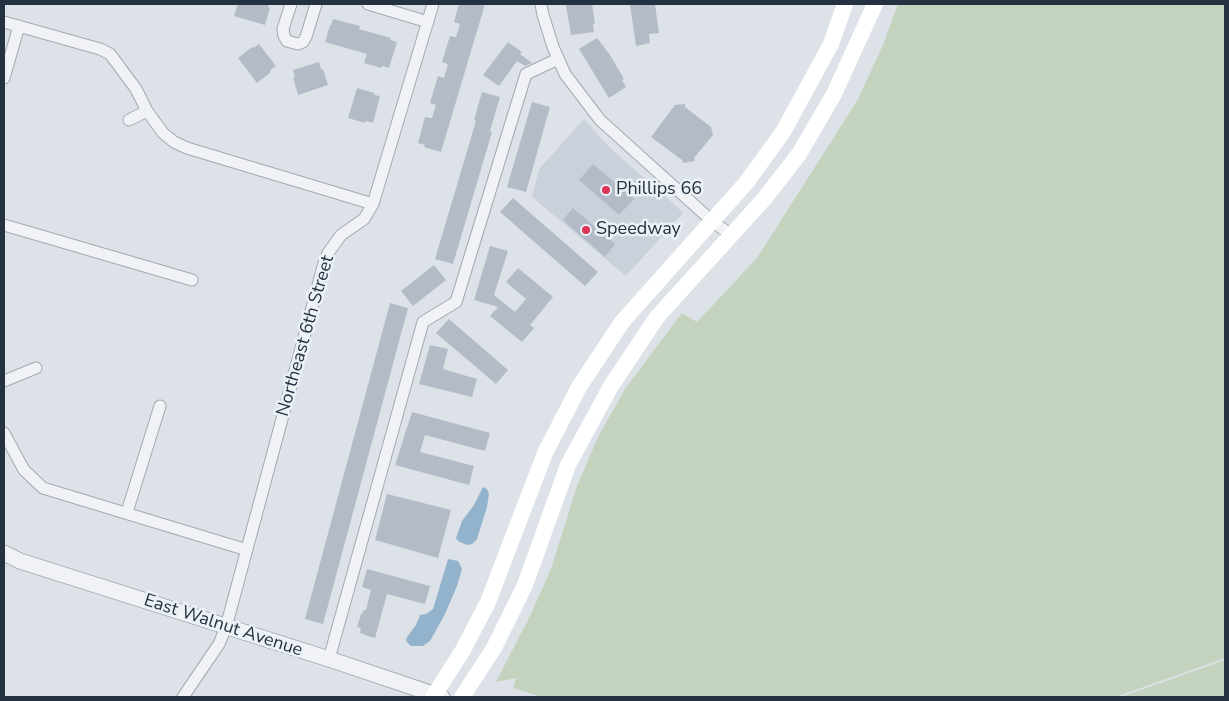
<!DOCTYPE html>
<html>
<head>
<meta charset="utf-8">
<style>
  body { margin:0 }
  #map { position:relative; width:1229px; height:701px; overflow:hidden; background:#dce2e8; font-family:"Nunito Sans",sans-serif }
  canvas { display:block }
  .frame { position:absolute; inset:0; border:5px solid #243140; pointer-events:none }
</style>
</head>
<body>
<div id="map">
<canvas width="1229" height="701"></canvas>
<div class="frame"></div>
</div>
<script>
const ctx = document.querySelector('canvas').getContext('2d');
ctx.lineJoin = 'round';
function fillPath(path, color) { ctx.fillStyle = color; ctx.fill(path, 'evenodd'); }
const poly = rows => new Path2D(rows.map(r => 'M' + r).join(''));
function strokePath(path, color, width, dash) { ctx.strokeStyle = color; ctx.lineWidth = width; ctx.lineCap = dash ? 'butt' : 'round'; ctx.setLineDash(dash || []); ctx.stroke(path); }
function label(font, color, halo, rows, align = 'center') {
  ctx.font = font + ' "Nunito Sans",sans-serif'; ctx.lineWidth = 5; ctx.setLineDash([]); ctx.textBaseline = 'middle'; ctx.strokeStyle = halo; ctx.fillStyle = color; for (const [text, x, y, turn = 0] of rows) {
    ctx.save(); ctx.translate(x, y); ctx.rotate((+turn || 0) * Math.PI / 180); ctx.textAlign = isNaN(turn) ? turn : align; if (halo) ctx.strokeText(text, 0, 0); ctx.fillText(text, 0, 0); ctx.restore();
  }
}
const built = poly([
  [584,119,609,147,673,203,683,213,626,276,532,197,539,169]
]);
const green = poly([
  [898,4,1225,4,1225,658,1116,697,542,697,513,688,516,678,496,682,530,616,551,569,577,486,598,437,625,389,682,313,697,322,757,258,857,101,883,45],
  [1225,660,1225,697,1121,697]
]);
const water = poly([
  [483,487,487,489,489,494,487,507,477,539,472,544,467,545,458,541,456,538,462,521,474,505],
  [448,559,458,561,462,569,457,586,445,614,430,641,423,646,411,646,406,641,407,637,416,625,420,615,426,614,433,609]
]);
const building = poly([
  [238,4,269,4,268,7,270,8,265,25,234,16],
  [459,4,485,4,441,152,424,147,425,145,418,143,425,117,432,118,436,105,430,103,438,76,444,78,448,64,442,62,450,36,456,37,460,24,454,22],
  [572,4,592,4,595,23,593,24,594,32,571,35,566,5],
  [630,4,655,4,659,33,649,34,650,43,636,46],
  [333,19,360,26,359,29,391,38,390,40,397,42,389,68,382,66,381,68,364,63,367,54,325,42,330,25,331,25],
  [597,38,610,55,624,79,622,80,626,87,609,98,579,49],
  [508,42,522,52,520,54,532,63,525,66,517,61,499,86,483,75],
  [259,44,276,66,270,70,271,72,257,83,238,58,252,47,253,48],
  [319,62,321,69,323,69,328,85,298,95,293,77,295,77,293,70],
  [357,88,374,93,374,95,380,96,373,123,365,121,365,123,348,118],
  [482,92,500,97,490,131,492,132,453,264,435,259,476,121,474,120],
  [532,102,550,107,526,192,507,187],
  [685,104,685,107,711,127,713,135,694,158,695,161,683,163,682,160,651,137,675,105],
  [593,164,634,199,619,215,579,180],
  [513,198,598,272,585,286,500,212],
  [573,208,615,244,605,257,563,220],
  [490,246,508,251,494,295,515,312,526,299,506,282,518,268,553,297,530,325,534,328,522,342,490,316,498,307,474,300],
  [434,265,446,280,413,306,401,291],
  [390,303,408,308,323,624,305,619],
  [449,319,508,370,496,384,436,333],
  [430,345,448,349,443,369,477,379,472,397,419,384],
  [412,412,490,433,485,451,425,435,420,452,474,466,469,485,395,465],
  [387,494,451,510,438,558,375,540],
  [367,569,430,586,425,604,387,594,375,638,364,635,364,634,360,633,361,628,357,627,361,614,362,614,364,610,366,610,371,590,362,587]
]);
const minor = poly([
  [291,4,283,29,284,36,287,41,298,44,303,42,306,37,316,4],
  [368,4,428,22],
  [541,4,543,15,553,47,565,74,600,120,712,221,731,235],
  [4,22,100,49,110,54,136,89,147,111,163,133,174,142,187,148,373,204],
  [4,78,19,26],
  [129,120,147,111],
  [4,225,192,280],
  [4,381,36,368],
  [4,433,24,470,43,488,247,550],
  [127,512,160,406],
  [329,659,423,322,456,302,526,74,558,59],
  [183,697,219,644,226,627,324,263,328,253,341,235,364,219,373,204,433,4]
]);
const tertiary = poly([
  [4,553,20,561,329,659,442,697]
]);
const secondary = poly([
  [433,697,463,650,488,602,545,453,579,387,622,322,746,183,783,132,831,44,845,4],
  [462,697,494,648,525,585,568,465,611,386,657,317,764,199,799,154,834,94,875,4]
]);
const markers = [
  [606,190,5,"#dc3358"],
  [586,230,5,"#dc3358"]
];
const poiNames = [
  ["Phillips 66",616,190],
  ["Speedway",596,230]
];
const streetNames = [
  ["Northeast 6th Street",306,336,-74],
  ["East Walnut Avenue",223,626,18]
];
fillPath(built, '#cad1db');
fillPath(green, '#c4d3bd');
fillPath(water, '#93b3cd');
fillPath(building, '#b3bbc6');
strokePath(minor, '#a1a9b2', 13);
strokePath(tertiary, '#a1a9b2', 17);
strokePath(minor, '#f0f2f6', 11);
strokePath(tertiary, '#f0f2f6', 15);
strokePath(secondary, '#fff', 16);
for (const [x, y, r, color] of markers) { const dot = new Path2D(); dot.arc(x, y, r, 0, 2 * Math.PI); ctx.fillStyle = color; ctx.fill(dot); strokePath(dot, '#ecf1f6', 2); }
label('18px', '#243140', '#ecf1f6', poiNames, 'left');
label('18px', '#243140', '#ecf1f6', streetNames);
</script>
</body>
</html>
